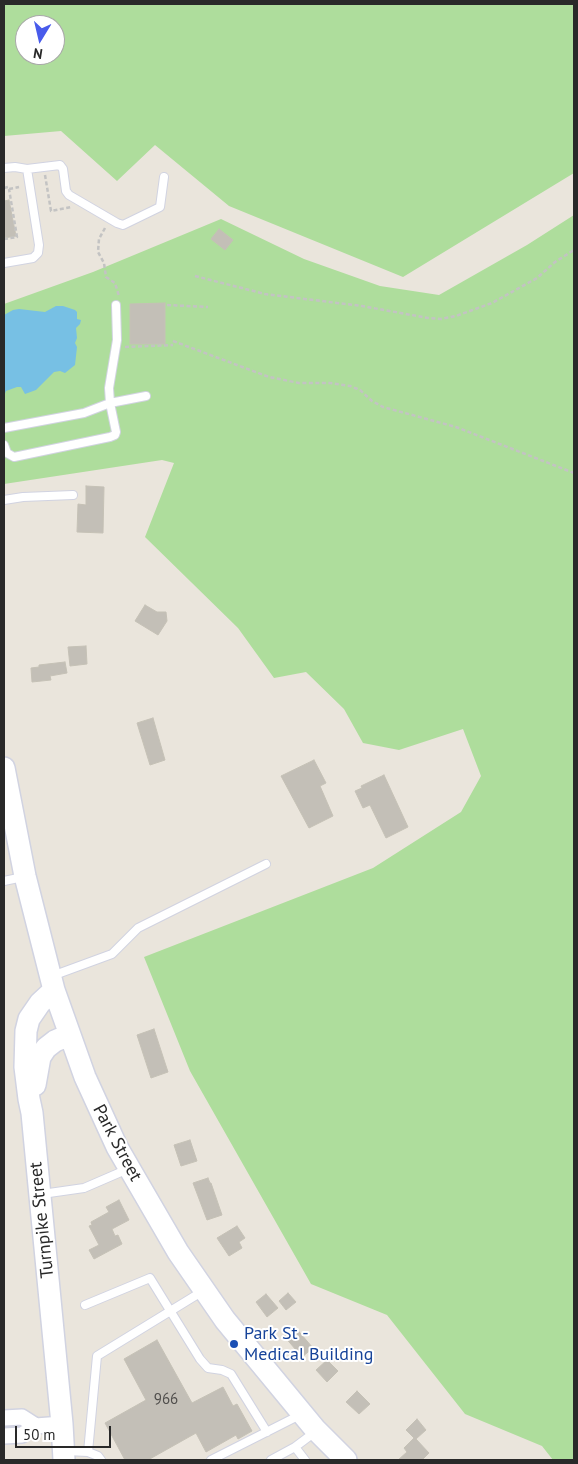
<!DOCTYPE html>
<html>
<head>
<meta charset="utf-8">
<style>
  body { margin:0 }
  #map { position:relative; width:578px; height:1464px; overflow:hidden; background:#eae5dc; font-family:"PT Sans",sans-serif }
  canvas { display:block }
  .frame { position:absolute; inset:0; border:5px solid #292929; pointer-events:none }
  .north { position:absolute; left:15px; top:15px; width:50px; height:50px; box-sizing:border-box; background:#fff; border:1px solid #a9a9a9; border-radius:50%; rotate:189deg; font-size:14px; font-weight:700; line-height:20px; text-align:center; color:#292929 }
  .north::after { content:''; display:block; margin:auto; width:18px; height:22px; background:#485beb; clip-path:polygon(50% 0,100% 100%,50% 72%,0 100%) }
  .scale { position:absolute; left:15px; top:1426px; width:96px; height:22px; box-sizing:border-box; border:2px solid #292929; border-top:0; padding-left:6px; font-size:15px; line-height:18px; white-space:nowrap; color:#292929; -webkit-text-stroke:4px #fff; paint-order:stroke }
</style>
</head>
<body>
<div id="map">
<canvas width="578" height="1464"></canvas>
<div class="frame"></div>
<div class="north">N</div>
<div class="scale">50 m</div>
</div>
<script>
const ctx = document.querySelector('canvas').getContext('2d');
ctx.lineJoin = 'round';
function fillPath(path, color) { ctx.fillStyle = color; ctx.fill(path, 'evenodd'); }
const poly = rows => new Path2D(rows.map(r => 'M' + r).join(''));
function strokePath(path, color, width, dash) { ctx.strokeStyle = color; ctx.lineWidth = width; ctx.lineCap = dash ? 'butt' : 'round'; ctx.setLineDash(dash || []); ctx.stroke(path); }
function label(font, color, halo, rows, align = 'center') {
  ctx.font = font + ' "PT Sans",sans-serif'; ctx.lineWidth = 4; ctx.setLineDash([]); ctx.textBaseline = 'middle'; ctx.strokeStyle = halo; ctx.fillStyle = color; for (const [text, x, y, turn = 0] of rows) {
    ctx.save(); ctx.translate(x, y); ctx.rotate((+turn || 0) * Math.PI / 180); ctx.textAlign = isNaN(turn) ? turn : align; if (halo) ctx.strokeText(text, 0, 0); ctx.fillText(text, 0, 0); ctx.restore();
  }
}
const green = poly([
  [4,4,574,4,574,173,403,277,229,206,155,145,117,181,61,131,4,136],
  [25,25,55,25,55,55,25,55],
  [574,215,574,1460,553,1460,542,1446,465,1414,387,1315,311,1284,190,1071,144,957,373,868,461,812,481,776,463,729,399,750,363,743,344,709,306,672,274,678,238,628,145,537,174,463,162,460,4,484,4,304,93,272,221,219,304,259,380,286,439,295,527,245]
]);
const water = poly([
  [56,306,63,306,75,310,77,312,77,319,81,320,80,324,76,328,77,338,75,343,77,347,75,365,65,373,60,371,54,372,36,390,25,394,21,387,17,387,6,391,4,396,4,315,13,310,19,309,45,312]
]);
const building = poly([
  [9,200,16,236,4,238,4,201,9,200],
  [219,229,233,240,225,250,211,239,219,229],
  [165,303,165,344,130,344,130,304,165,303],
  [86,486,104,487,103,533,77,532,78,504,86,505,86,486],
  [145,605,157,612,166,612,167,621,158,635,135,621,145,605],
  [86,646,87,664,70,666,68,647,86,646],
  [65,662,67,673,50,676,51,680,32,682,31,668,39,667,39,665,65,662],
  [153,718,165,760,150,765,137,723,153,718],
  [314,760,326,783,320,786,333,816,309,828,281,776,314,760],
  [384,775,408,827,386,838,370,805,363,808,355,791,362,788,361,786,384,775],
  [154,1029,168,1072,151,1078,137,1035,154,1029],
  [190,1140,197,1161,181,1166,174,1145,190,1140],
  [208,1178,210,1183,211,1183,222,1215,207,1220,193,1183,208,1178],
  [119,1200,129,1220,112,1229,115,1236,118,1235,122,1244,94,1259,89,1250,99,1245,89,1226,92,1225,91,1222,109,1212,106,1207,119,1200],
  [237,1226,245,1238,239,1242,242,1248,229,1256,217,1238,237,1226],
  [288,1293,296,1302,286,1310,279,1301,288,1293],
  [266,1294,278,1308,267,1317,256,1302,266,1294],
  [295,1327,313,1348,302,1357,284,1336,295,1327],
  [157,1340,192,1403,223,1387,233,1406,237,1404,252,1431,238,1439,236,1435,206,1452,196,1433,148,1460,125,1460,105,1423,146,1400,124,1359,157,1340],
  [327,1360,338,1371,327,1382,316,1370,327,1360],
  [357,1391,370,1404,359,1414,346,1402,357,1391],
  [417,1419,426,1430,416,1439,429,1453,422,1460,398,1460,407,1452,404,1448,414,1438,406,1430,417,1419]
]);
const path = poly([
  [45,175,51,211,71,207],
  [4,188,8,187,9,189,19,187],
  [105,228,99,239,98,252,104,263,106,277,115,283,119,296],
  [4,239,17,237,9,189],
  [195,276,265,294,362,306,428,318,441,319,456,316,492,303,537,278,555,262,574,250],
  [167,305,208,307],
  [173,341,269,377,299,383,330,383,350,386,360,390,372,401,383,407,456,427,574,473],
  [125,347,173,345]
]);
const lane = poly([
  [4,168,15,167,27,169,39,245,38,253,33,258,4,263],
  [27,169,60,165,63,169,66,191,69,195,117,223,123,225,160,207,164,177],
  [4,428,84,413,110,403,109,388,117,340,116,305],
  [4,445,7,453,14,457,110,437,115,435,116,432,110,403,146,396],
  [4,500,23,497,73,495],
  [4,881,23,877],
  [52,976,112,954,138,928,266,864],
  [41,1193,49,1193,84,1188,128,1169],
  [85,1305,150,1278,200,1359,208,1368,222,1370,231,1374,267,1432],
  [295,1447,305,1460],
  [66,1451,88,1452,98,1456,101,1460],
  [88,1452,97,1356,203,1291],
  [211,1460,300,1415],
  [271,1460,295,1447,315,1432]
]);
const street = poly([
  [4,1418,22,1417,36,1426],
  [4,1436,22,1435,36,1426,62,1424]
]);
const secondary = poly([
  [4,768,25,876,54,990,85,1077,117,1147,178,1252,225,1320,315,1429,346,1460],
  [54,990,40,1003,29,1019,26,1031,25,1067,29,1099,32,1113,62,1424,64,1460],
  [35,1085,40,1057,46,1048,55,1041,69,1035]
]);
const markers = [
  [234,1344,5,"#1a4fb4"]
];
const numberNames = [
  ["966",166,1400]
];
const streetNames = [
  ["Park Street",117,1143,62],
  ["Turnpike Street",42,1220,-96]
];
const transitNames = [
  ["Park St -",244,1334],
  ["Medical Building",244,1355]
];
fillPath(green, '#aedd9c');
fillPath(water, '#77c0e4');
fillPath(building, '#c3bfb7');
strokePath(building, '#c5c1b6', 1);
strokePath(lane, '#d1d3e1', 10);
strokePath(street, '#d1d3e1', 18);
strokePath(secondary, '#d1d3e1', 24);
strokePath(path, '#c3c3c3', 2.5, [4, 2.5]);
strokePath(lane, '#fff', 8);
strokePath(street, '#fff', 15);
strokePath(secondary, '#fff', 21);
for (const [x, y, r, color] of markers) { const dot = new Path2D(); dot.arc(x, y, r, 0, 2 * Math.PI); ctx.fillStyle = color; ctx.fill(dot); strokePath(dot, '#fff', 2); }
label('15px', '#504e4c', null, numberNames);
label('18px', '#292929', '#fff', streetNames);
label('18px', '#164399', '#fff', transitNames, 'left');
</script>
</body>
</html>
